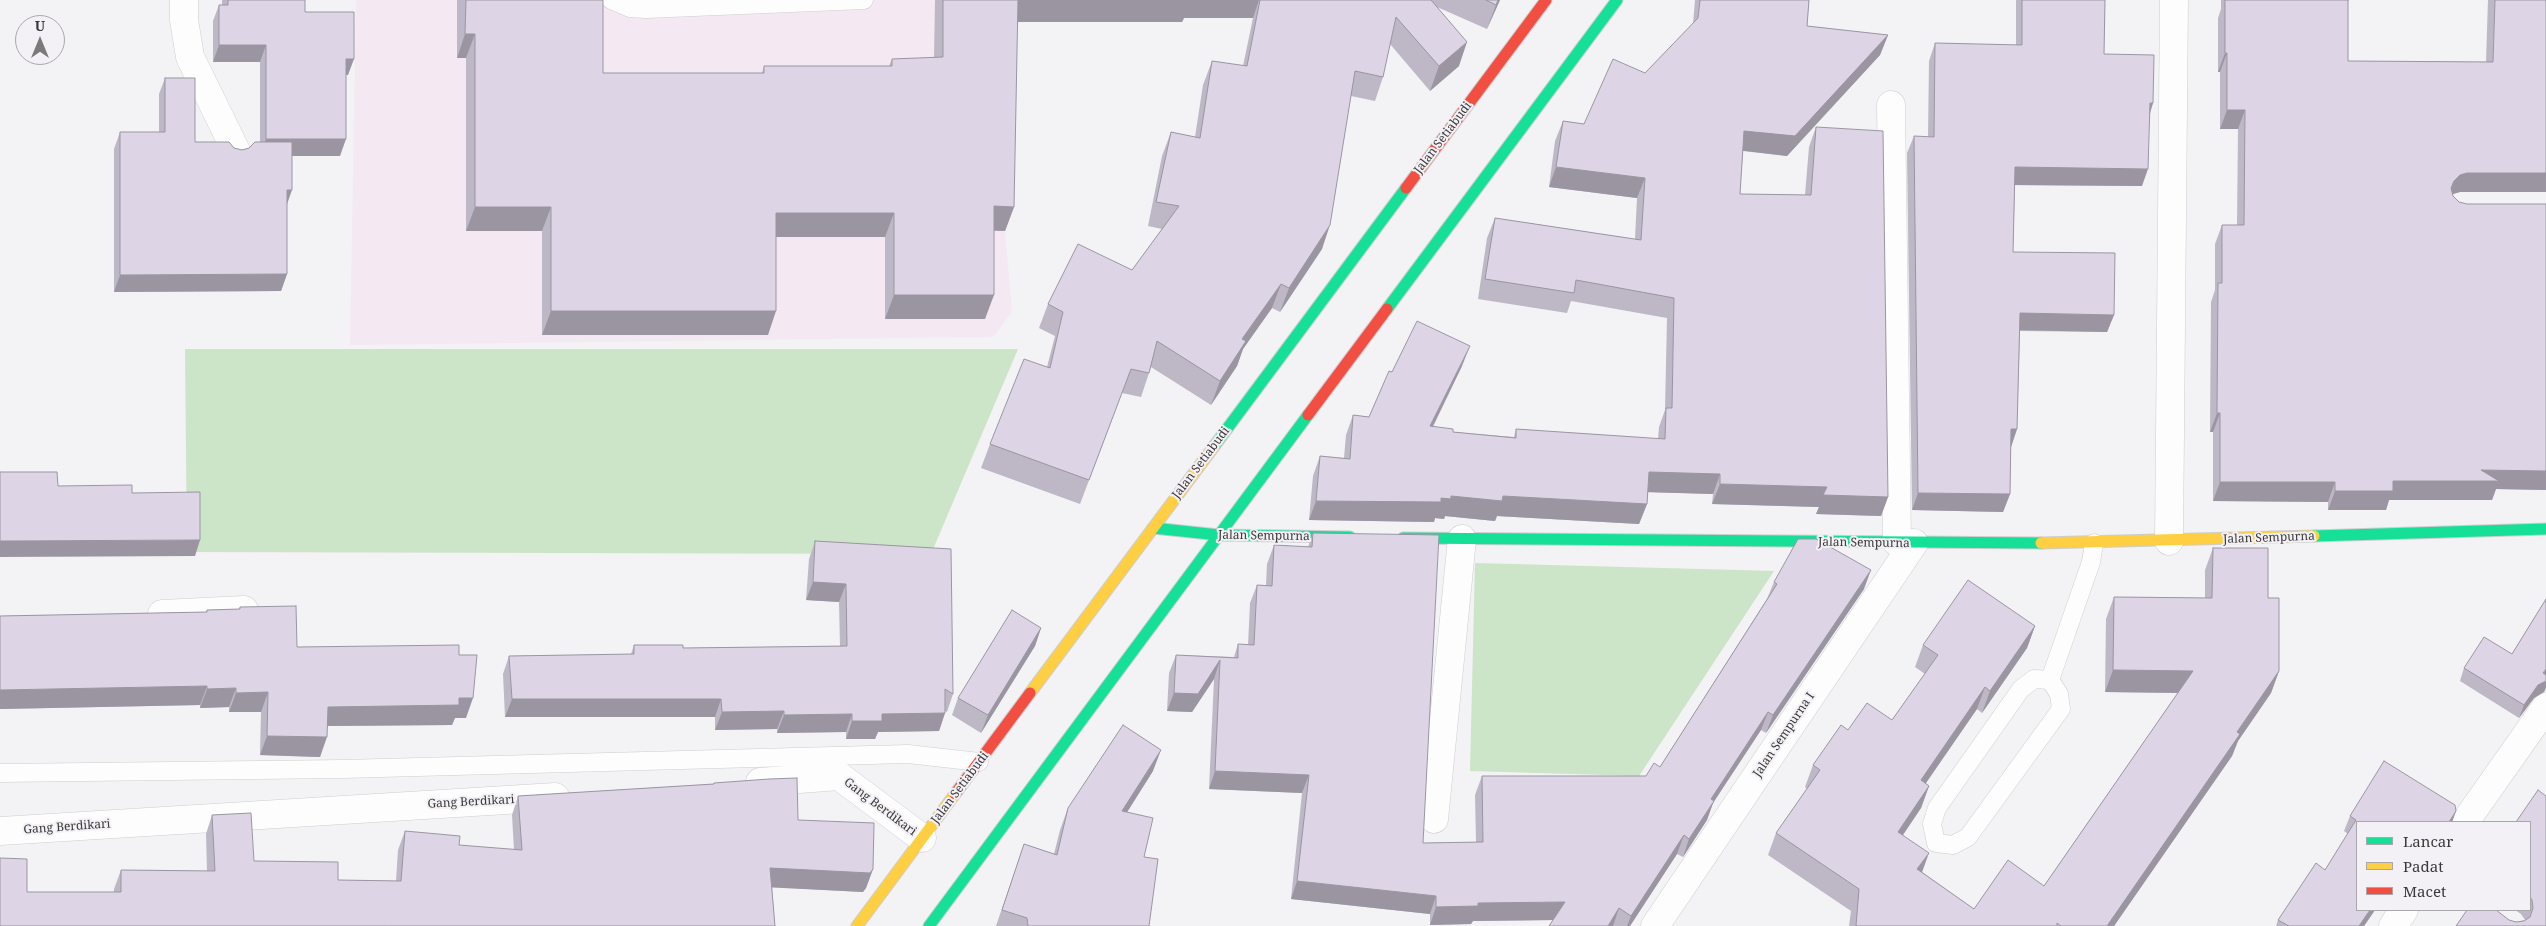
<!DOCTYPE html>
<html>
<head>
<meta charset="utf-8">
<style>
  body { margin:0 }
  #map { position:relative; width:2546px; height:926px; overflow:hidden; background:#f3f2f4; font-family:"Noto Serif",serif }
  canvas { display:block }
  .legend { position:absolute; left:2356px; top:821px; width:175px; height:90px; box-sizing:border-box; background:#f3f1f5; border:1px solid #a9a7aa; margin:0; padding:6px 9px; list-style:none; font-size:15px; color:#3a393a }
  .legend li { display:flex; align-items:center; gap:10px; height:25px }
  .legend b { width:25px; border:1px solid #a9a7aa }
  .north { position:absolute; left:15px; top:15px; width:50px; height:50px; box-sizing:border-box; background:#f3f1f5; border:1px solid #a9a7aa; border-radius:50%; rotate:0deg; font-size:14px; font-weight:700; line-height:20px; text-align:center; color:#3a393a }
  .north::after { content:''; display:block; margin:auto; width:18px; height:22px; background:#7b7a7b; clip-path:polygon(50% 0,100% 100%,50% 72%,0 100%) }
</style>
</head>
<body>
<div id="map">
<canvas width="2546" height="926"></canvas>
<ul class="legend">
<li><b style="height:6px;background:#16e098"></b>Lancar</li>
<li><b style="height:6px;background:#ffcf43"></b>Padat</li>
<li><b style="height:6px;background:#f24e42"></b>Macet</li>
</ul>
<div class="north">U</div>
</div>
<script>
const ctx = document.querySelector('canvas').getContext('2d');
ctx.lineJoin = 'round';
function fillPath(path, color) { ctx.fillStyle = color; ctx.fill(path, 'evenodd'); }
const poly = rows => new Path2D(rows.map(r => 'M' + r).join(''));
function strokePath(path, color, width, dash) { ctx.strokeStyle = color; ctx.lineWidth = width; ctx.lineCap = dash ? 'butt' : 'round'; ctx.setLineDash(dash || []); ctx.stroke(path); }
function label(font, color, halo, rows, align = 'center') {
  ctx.font = font + ' "Noto Serif",serif'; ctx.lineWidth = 4; ctx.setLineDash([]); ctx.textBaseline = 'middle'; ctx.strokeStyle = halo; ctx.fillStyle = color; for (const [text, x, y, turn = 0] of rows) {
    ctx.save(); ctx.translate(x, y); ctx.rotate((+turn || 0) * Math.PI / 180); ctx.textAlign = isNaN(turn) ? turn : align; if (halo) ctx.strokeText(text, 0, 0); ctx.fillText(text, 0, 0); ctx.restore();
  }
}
const education = poly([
  [356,0,1009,0,1005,231,1012,312,993,337,350,345]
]);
const green = poly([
  [185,349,1018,349,931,554,187,552],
  [1475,563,1774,571,1639,776,1470,771]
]);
const lane = poly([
  [611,0,630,8,646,9,864,0],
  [2034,679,2050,680,2059,694,2061,709,1968,837,1953,845,1936,843,1932,824,1937,808,2021,689,2034,679],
  [2050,680,2091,562,2094,543],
  [0,773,343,769,908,754,979,762]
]);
const street = poly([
  [184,0,184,20,190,57,236,151],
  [1891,105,1897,542],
  [2169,541,2174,0],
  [162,614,244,610],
  [760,782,839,776,922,838],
  [1434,819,1462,539],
  [2465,822,2546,707],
  [0,831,555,797],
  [1655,926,1914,543],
  [2393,926,2404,910]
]);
const fast = poly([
  [1387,309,1617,0],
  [1215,445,1406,188],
  [1153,528,1219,535,1350,537],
  [2314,536,2546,529],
  [1403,538,2041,543],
  [929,926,1308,415]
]);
const slow = poly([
  [2041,543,2314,536],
  [1030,693,1215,445],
  [857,926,955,794]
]);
const jam = poly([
  [1406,188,1546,0],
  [1308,415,1387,309],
  [955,794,1030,693]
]);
const wall = poly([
  [222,0,305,0,305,12,348,75,346,75,340,156,292,156,287,202,287,274,281,291,114,292,114,149,120,132,159,132,159,94,165,78,195,142,234,148,242,150,249,148,260,142,260,62,213,62,213,21,219,5,222,5],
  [457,0,603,0,603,73,762,73,764,66,889,66,892,59,934,58,935,0,1500,0,1487,29,1437,7,1459,66,1430,91,1390,44,1383,77,1375,101,1351,96,1322,249,1280,312,1272,308,1243,349,1237,366,1211,405,1151,367,1141,397,1122,393,1080,504,981,468,990,444,1047,367,1055,336,1039,328,1048,304,1132,270,1162,229,1148,226,1162,156,1171,132,1195,137,1203,85,1212,61,1243,66,1253,18,1184,18,1182,22,1017,22,1014,207,1005,231,994,231,985,319,885,319,885,237,776,237,768,335,542,335,542,231,466,231,466,58,457,58],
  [1695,0,1809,0,1807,26,1888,35,1880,55,1787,156,1743,151,1740,194,1805,195,1809,147,1816,127,1888,497,1881,516,1816,514,1819,507,1712,504,1713,494,1648,492,1647,504,1639,524,1497,516,1495,521,1445,516,1444,519,1435,518,1434,522,1309,520,1313,476,1320,456,1344,458,1346,435,1353,415,1369,417,1392,372,1462,366,1433,427,1453,432,1514,437,1516,429,1658,439,1659,427,1665,410,1667,318,1571,301,1567,313,1478,299,1487,238,1495,218,1635,239,1637,198,1549,187,1555,141,1563,121,1584,124,1645,73,1693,24],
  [2016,0,2105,0,2104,54,2153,103,2150,114,2142,186,2015,185,2013,252,2114,315,2107,332,2020,331,2017,429,2011,447,2010,494,2003,512,1912,510,1907,153,1914,136,1928,137,1929,61,1935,43,2016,45],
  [2221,0,2349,0,2348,2,2348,61,2486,62,2488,0,2546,0,2546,192,2460,192,2453,194,2453,196,2459,202,2467,204,2546,204,2546,490,2496,489,2492,500,2389,500,2386,510,2328,510,2328,502,2213,501,2213,432,2210,432,2211,302,2215,290,2215,244,2222,225,2237,225,2238,129,2220,129,2220,72,2218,72,2218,18,2221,9],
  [1313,533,1423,843,1476,842,1475,795,1482,776,1646,776,1660,767,1767,599,1774,582,1864,589,1766,733,1761,730,1713,803,1707,820,1683,857,1677,854,1630,926,1549,926,1553,920,1473,921,1471,924,1430,925,1430,914,1291,899,1302,793,1209,789,1214,679,1192,712,1167,711,1169,673,1176,655,1234,657,1238,644,1248,645,1250,603,1257,585,1266,585,1267,564,1274,545,1308,547],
  [815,541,953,694,947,712,945,711,945,713,939,731,878,732,875,739,846,739,846,732,777,733,777,729,715,730,715,717,505,717,503,674,509,656,631,654,634,645,683,648,840,646,839,602,806,600,809,559],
  [2213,548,2268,598,2279,671,2271,693,2238,741,2232,756,2114,926,1849,926,1851,911,1768,855,1776,833,1807,789,1805,787,1813,765,1848,730,1892,720,1925,674,1915,667,1923,645,2035,626,2027,648,1982,713,1977,709,1925,783,1929,786,1921,808,1903,835,1922,872,1974,909,2044,886,2178,693,2105,692,2106,619,2114,597,2205,598,2205,570],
  [2546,599,2546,674,2544,692,2534,698,2519,718,2460,681,2464,668,2512,654],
  [240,607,297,647,459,655,466,718,455,718,452,725,328,726,320,757,260,755,261,712,229,712,229,707,200,708,200,705,0,709,0,616,206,612,207,610,239,609],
  [1041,628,1035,646,981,733,952,715,958,698],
  [1153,771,1127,812,1144,857,1149,926,996,926,1024,844,1054,854,1060,830,1068,808],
  [714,783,798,820,873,869,866,888,863,892,772,887,775,926,27,892,114,892,114,889,121,870,207,871,206,834,212,815,254,861,338,880,396,881,398,850,405,831,459,845,514,850,512,815,518,796,713,784],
  [2456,811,2452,822,2357,822,2357,910,2375,910,2364,926,2276,926,2278,920,2325,870,2348,834,2344,831,2350,816],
  [2530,822,2546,926,2456,926,2509,920,2516,922,2525,920,2521,914,2515,910,2530,910]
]);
const shadedWall = poly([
  [1017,0,1259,0,1253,18,1184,18,1182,22,1009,22],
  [1498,0,1500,0,1487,29,1496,5],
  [465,34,475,34,466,58,457,58],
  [1888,35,1880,55,1787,156,1737,150,1744,131],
  [1467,42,1459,66,1430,91,1439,66],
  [219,45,266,45,260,62,213,62],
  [2225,53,2227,53,2220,72,2218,72],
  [346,59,354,59,348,75,340,75],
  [2150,103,2153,103,2147,121],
  [2227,110,2245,110,2238,129,2220,129],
  [266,139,346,139,340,156,260,156],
  [1556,167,1645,178,1637,198,1549,187],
  [2015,167,2148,169,2142,186,2009,185],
  [2467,173,2546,173,2546,192,2460,192,2453,194,2447,200,2454,181,2460,175],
  [287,190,292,190,286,207],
  [994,206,1014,207,1005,231,985,230],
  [475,207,551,207,542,231,466,231],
  [776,213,894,213,885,237,768,237],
  [1330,225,1322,249,1280,312,1289,288],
  [287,274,281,291,114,292,120,275],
  [1281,284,1272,308,1243,349,1237,366,1211,405,1220,381,1242,339],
  [894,295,994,295,985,319,885,319],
  [551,311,776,311,768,335,542,335],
  [2020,313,2114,315,2107,332,2014,330],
  [1470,346,1462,366,1423,446,1430,426],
  [2217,413,2220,413,2213,432,2210,432],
  [2011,429,2017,429,2011,447,2005,446],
  [2481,470,2546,471,2546,490,2496,489,2492,500,2389,500,2386,510,2328,510,2335,491,2393,481],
  [1649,472,1720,474,1713,494,1642,492],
  [2220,482,2335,482,2328,502,2213,501],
  [1720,484,1827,487,1888,497,1881,516,1816,514,1819,507,1712,504],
  [1918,493,2010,494,2003,512,1912,510],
  [1451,496,1503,496,1647,504,1639,524,1497,516,1495,521,1445,516,1444,519,1435,518,1434,522,1309,520,1316,501,1441,498],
  [200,540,195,556,0,557,0,541],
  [1871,570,1864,589,1766,733,1773,715],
  [813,582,846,584,839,602,806,600],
  [2035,626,2027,648,1982,713,1990,691],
  [1041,628,1035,646,981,733,988,715],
  [1220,660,1214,679,1192,712,1167,711,1174,693],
  [2546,669,2546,674,2539,684,2546,681,2546,688,2544,692,2534,698,2519,718,2524,705],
  [2113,670,2193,671,2185,693,2105,692],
  [2279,671,2271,693,2238,741,2232,756,2114,926,2107,926,2237,732],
  [207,686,200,705,0,709,0,690],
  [1985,687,1977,709,1913,802,1921,780],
  [236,688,229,707,200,708,207,689],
  [268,692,261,712,229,712,236,693],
  [459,698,473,698,466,718,455,718,452,725,321,726,328,707],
  [512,699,721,699,715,717,505,717],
  [784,711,777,729,715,730,722,712],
  [1768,712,1761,730,1713,803,1707,820,1683,857,1689,839,1711,799],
  [945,713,939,731,878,732,875,739,846,739,852,721,882,714],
  [852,714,846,732,777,733,784,715],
  [267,736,327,737,320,757,260,755],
  [1161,750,1153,771,1114,833,1122,811],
  [1215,771,1309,775,1302,793,1209,789],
  [1929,786,1921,808,1890,854,1898,832],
  [2456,811,2452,822,2449,822],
  [1684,835,1677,854,1630,926,1627,926,1631,916],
  [1929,853,1921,875,1917,869],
  [770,868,873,869,866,888,863,892,763,887],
  [1297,881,1436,896,1430,914,1291,899],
  [1565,902,1558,920,1473,921,1471,924,1430,925,1436,907,1478,903],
  [1619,908,1613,926,1608,926],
  [2370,910,2375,910,2364,926,2359,926]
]);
const building = poly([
  [228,0,305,0,305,12,354,12,354,59,346,59,346,139,266,139,266,45,219,45,219,5,228,5,228,0],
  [466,0,603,0,603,73,764,73,764,66,892,66,892,59,943,57,943,0,1018,0,1014,207,994,206,994,295,894,295,894,213,776,213,776,311,551,311,551,207,475,207,475,34,465,34,466,0],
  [1260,0,1431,0,1467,42,1439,66,1396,17,1383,77,1355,71,1330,225,1289,288,1281,284,1242,339,1246,341,1220,381,1157,341,1149,373,1131,369,1089,480,990,444,1024,359,1050,368,1063,312,1048,304,1078,244,1132,270,1179,206,1156,202,1171,132,1200,138,1212,61,1247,66,1260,0],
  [1486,0,1498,0,1496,5,1486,0],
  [1700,0,1809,0,1807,26,1888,35,1795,136,1744,131,1740,194,1811,195,1816,127,1883,131,1888,497,1823,495,1827,487,1720,484,1720,474,1649,472,1647,504,1503,496,1502,501,1451,496,1451,499,1441,498,1441,502,1316,501,1320,456,1350,459,1353,415,1369,417,1389,371,1392,372,1417,321,1470,346,1430,426,1453,429,1453,432,1516,438,1516,429,1665,439,1666,408,1672,408,1674,298,1576,280,1574,293,1485,279,1495,218,1641,240,1645,178,1556,167,1563,121,1584,124,1613,59,1645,73,1698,18,1700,0],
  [2022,0,2105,0,2104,54,2154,55,2153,103,2150,103,2148,169,2015,167,2013,252,2115,253,2114,315,2020,313,2017,429,2011,429,2010,494,1918,493,1914,136,1934,137,1935,43,2022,45,2022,0],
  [2225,0,2348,0,2348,61,2493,62,2495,0,2546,0,2546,173,2467,173,2460,175,2454,181,2451,188,2453,196,2459,202,2467,204,2546,204,2546,471,2481,470,2499,481,2393,481,2393,491,2335,491,2335,482,2220,482,2220,413,2217,413,2218,283,2222,283,2222,225,2244,225,2245,110,2227,110,2227,53,2225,53,2225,0],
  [165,78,195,78,195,142,229,142,234,148,242,150,249,148,255,142,292,142,292,190,287,190,287,274,120,275,120,132,165,132,165,78],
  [0,472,57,472,58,486,132,485,132,493,200,492,200,540,0,541,0,472],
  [1313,533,1439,535,1423,843,1483,842,1482,776,1646,776,1654,763,1660,767,1777,584,1774,582,1798,539,1816,539,1871,570,1773,715,1768,712,1711,799,1714,801,1689,839,1684,835,1631,916,1619,908,1608,926,1549,926,1565,902,1478,903,1478,906,1436,907,1436,896,1297,881,1309,775,1215,771,1220,660,1198,694,1174,693,1176,655,1238,658,1238,644,1254,645,1257,585,1272,586,1274,545,1312,547,1313,533],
  [815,541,951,549,953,694,945,689,945,713,882,714,882,721,852,721,852,714,784,715,784,711,722,712,721,699,512,699,509,656,634,654,634,645,683,645,683,648,847,646,846,584,813,582,815,541],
  [2213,548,2268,548,2268,598,2279,598,2279,671,2237,732,2240,734,2107,926,2061,926,2057,923,2057,926,1856,926,1859,889,1776,833,1820,770,1813,765,1841,725,1848,730,1867,703,1892,720,1938,655,1923,645,1968,580,2035,626,1990,691,1985,687,1921,780,1929,786,1898,832,1929,853,1917,869,1974,909,2008,860,2044,886,2193,671,2113,670,2114,597,2212,598,2213,548],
  [2546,599,2546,669,2543,673,2546,675,2546,681,2538,685,2524,705,2464,668,2484,637,2512,654,2546,599],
  [296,606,297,647,459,645,459,655,477,655,473,698,459,698,459,705,328,707,327,737,267,736,268,692,236,693,236,688,207,689,207,686,0,690,0,616,207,612,207,610,240,609,240,607,296,606],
  [1012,610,1041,628,988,715,958,698,1012,610],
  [1123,725,1161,750,1122,811,1153,818,1144,857,1158,859,1149,926,1028,926,1027,918,1002,910,1024,844,1057,855,1068,808,1123,725],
  [2384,761,2455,805,2456,811,2449,822,2357,822,2357,910,2370,910,2359,926,2289,926,2278,920,2316,863,2325,870,2356,820,2350,816,2384,761],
  [797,778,798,820,874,823,873,869,870,873,770,868,775,926,0,926,0,858,27,859,27,892,121,892,121,870,215,871,212,815,251,813,254,861,338,862,338,880,401,881,405,831,460,836,459,845,522,850,518,796,714,784,714,783,769,779,797,778],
  [2538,790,2546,796,2546,926,2456,926,2467,910,2496,910,2509,920,2516,922,2524,921,2530,917,2533,908,2532,900,2530,897,2530,822,2516,822,2538,790]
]);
const streetNames = [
  ["Jalan Setiabudi",1443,138,-53],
  ["Jalan Setiabudi",1201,463,-53],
  ["Jalan Sempurna",1264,536,1],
  ["Jalan Sempurna",2269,538,-2],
  ["Jalan Sempurna",1864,543,1],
  ["Jalan Sempurna I",1784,735,-56],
  ["Jalan Setiabudi",960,788,-53],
  ["Gang Berdikari",471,802,-3],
  ["Gang Berdikari",880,807,37],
  ["Gang Berdikari",67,827,-4]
];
fillPath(education, '#f4e9f2');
fillPath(green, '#cce4c7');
strokePath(lane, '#cecdcf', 19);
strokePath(street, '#cecdcf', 29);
strokePath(fast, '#cecdcf', 13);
strokePath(slow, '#cecdcf', 13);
strokePath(jam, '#cecdcf', 13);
strokePath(lane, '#fdfdfd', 18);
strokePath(street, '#fdfdfd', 28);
strokePath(fast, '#16e098', 11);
strokePath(slow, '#ffcf43', 11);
strokePath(jam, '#f24e42', 11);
fillPath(wall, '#beb7c6');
fillPath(shadedWall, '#9b95a1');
fillPath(building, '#ddd5e6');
strokePath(building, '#9b95a1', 1);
label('12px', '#3a393a', '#f3f1f5', streetNames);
</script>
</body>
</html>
